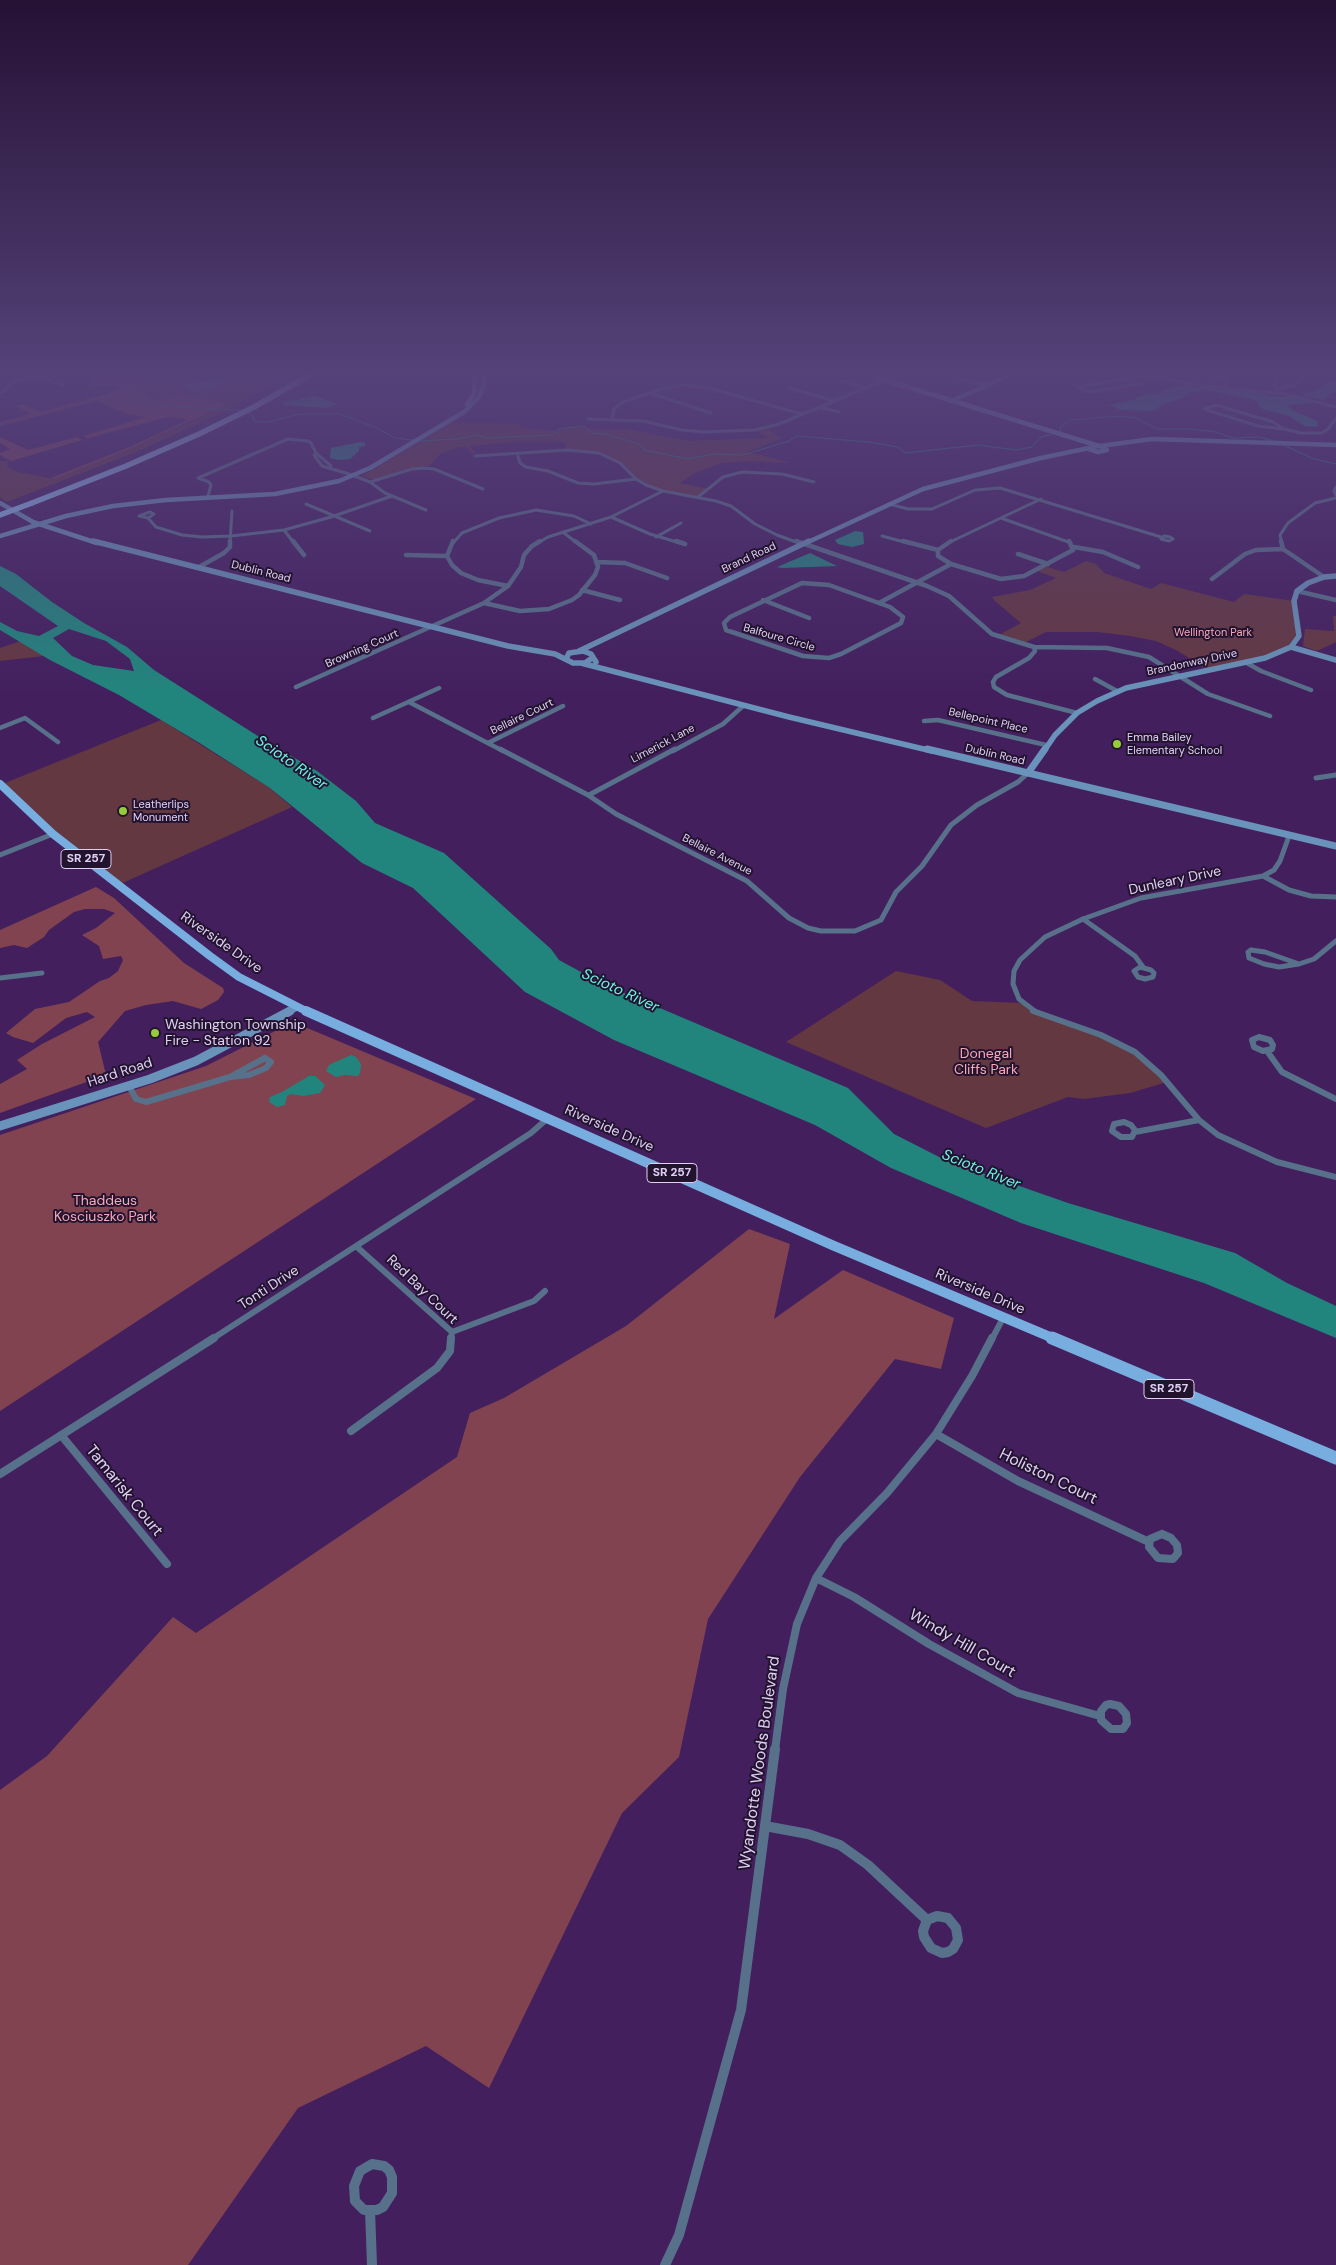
<!DOCTYPE html>
<html>
<head>
<meta charset="utf-8">
<style>
  body { margin:0 }
  canvas { display:block; background:#431f5e }
</style>
</head>
<body>
<canvas width="1336" height="2265"></canvas>
<script>
const ctx = document.querySelector('canvas').getContext('2d');
ctx.lineJoin = 'round';
function fillPath(path, color) { ctx.fillStyle = color; ctx.fill(path, 'evenodd'); }
const poly = rows => new Path2D(rows.map(r => 'M' + r).join(''));
function strokePath(path, color, width, dash) { ctx.strokeStyle = color; ctx.lineWidth = width; ctx.lineCap = dash ? 'butt' : 'round'; ctx.setLineDash(dash || []); ctx.stroke(path); }
function label(font, color, halo, rows, align = 'center') {
  ctx.font = font + ' "DM Sans",sans-serif'; ctx.lineWidth = 4; ctx.setLineDash([]); ctx.textBaseline = 'middle'; ctx.strokeStyle = halo; ctx.fillStyle = color; for (const [text, x, y, turn = 0] of rows) {
    ctx.save(); ctx.translate(x, y); ctx.rotate((+turn || 0) * Math.PI / 180); ctx.textAlign = isNaN(turn) ? turn : align; if (halo) ctx.strokeText(text, 0, 0); ctx.fillText(text, 0, 0); ctx.restore();
  }
}
const green = poly([
  [155,376,171,376,202,381,219,381,243,376,288,376,219,414,136,452,7,502,0,497,0,461,11,461,8,462,7,466,18,472,54,479,188,424,227,404,177,394,160,401,146,396,143,388,136,382],
  [452,423,517,424,523,426,519,428,559,431,573,426,605,430,626,429,688,441,766,438,768,437,757,431,767,429,782,438,748,452,791,463,749,461,722,463,695,473,680,483,708,489,698,497,663,491,646,485,636,479,620,462,599,453,567,450,565,442,511,442,470,446,475,453,472,454,467,447,458,447,440,454,429,466,409,468,375,480,362,476],
  [1086,561,1096,564,1104,573,1151,589,1161,583,1234,602,1244,594,1294,601,1299,636,1293,645,1277,654,1206,669,1178,651,1156,641,1130,636,1097,632,1046,632,1022,644,997,636,1021,623,995,601,992,597,1030,590,1056,578,1035,570,1044,566,1064,572],
  [1333,616,1336,616,1336,642,1317,651,1303,646,1305,629,1334,631],
  [21,641,44,656,0,661,0,648],
  [161,720,270,788,292,807,118,885,0,785],
  [896,971,940,980,972,1001,1023,1003,1027,1007,1101,1035,1135,1052,1167,1082,1130,1093,1084,1099,1068,1097,986,1128,786,1042]
]);
const forest = poly([
  [89,376,155,376,137,382,143,388,146,396,160,401,177,394,228,404,129,449,54,479,51,478,127,448,186,421,183,418,168,417,88,438,83,436,146,417,127,414,97,401,0,426,0,422,31,414,15,406,24,404,41,412,112,392,119,388,111,385,88,387,93,378],
  [0,437,28,450,77,437,82,440,11,461,0,455,0,453,10,449,0,443],
  [96,887,114,898,184,963,223,988,224,992,218,1000,201,1009,173,1001,146,1005,125,1011,98,1042,106,1075,0,1113,0,1084,27,1069,17,1060,42,1044,95,1017,87,1012,66,1018,33,1043,13,1037,6,1033,35,1009,69,1002,100,981,109,978,118,971,123,960,121,956,103,959,99,946,82,935,96,928,115,913,104,909,85,909,74,912,49,930,44,937,27,948,14,945,0,948,0,930],
  [293,1022,476,1099,0,1411,0,1135,206,1066],
  [749,1229,790,1244,774,1319,843,1270,954,1318,941,1369,895,1359,800,1477,708,1619,679,1757,622,1813,489,2088,426,2046,298,2108,188,2265,0,2265,0,1790,47,1756,173,1617,196,1633,457,1457,470,1413,504,1398,626,1326]
]);
const water = poly([
  [221,381,223,383,218,386,199,392,182,387,196,382],
  [1336,381,1336,391,1328,395,1324,400,1303,395,1321,388,1326,383],
  [1180,385,1220,390,1254,391,1268,396,1292,397,1314,403,1286,405,1294,411,1317,421,1318,424,1316,427,1305,426,1289,416,1262,409,1256,401,1251,399,1206,390,1190,392,1182,398,1164,404,1152,411,1121,410,1109,405,1134,400,1140,396,1158,393],
  [314,396,337,404,326,408,286,405,283,403],
  [360,442,365,443,365,446,359,447,359,451,350,459,339,460,330,458,331,448],
  [855,531,863,532,864,544,852,547,838,544,835,540],
  [810,553,837,566,782,568,777,567],
  [0,566,16,574,52,602,84,623,127,647,154,670,272,745,317,771,356,801,375,823,444,853,551,949,559,960,601,983,848,1088,894,1134,945,1160,1068,1203,1235,1253,1287,1283,1336,1306,1336,1338,1204,1283,1021,1223,891,1168,815,1125,614,1040,525,992,413,888,362,863,270,788,198,742,119,695,50,660,0,630,0,622,17,631,39,636,58,626,0,586],
  [69,629,106,641,130,659,134,671,93,665,72,656,53,638],
  [351,1055,356,1057,361,1064,360,1073,358,1076,345,1075,336,1077,326,1071,329,1065],
  [309,1076,315,1076,325,1085,320,1093,303,1096,291,1094,287,1096,285,1105,277,1107,269,1102,270,1097,282,1092]
]);
const stream = poly([
  [118,376,129,384,127,389,130,395,138,401,153,406,238,410,249,413,253,416,254,421,266,422,301,414,340,414,377,428,395,438,419,441,458,439,476,435,486,438,552,435,558,432,558,429,584,426,592,433,606,434,642,445,644,450,688,459,713,454,743,455,789,441,797,436,869,442,898,447,905,453,978,445,1016,450,1032,447,1039,438,1061,431,1060,427,1071,420,1121,416,1135,418,1157,429,1191,429,1216,432,1233,438,1259,437,1274,441],
  [1281,444,1314,459,1336,464]
]);
const streetFar5 = poly([
  [1154,376,1194,385,1285,394,1336,407],
  [1210,376,1221,378],
  [1221,376,1226,382,1224,387],
  [1278,376,1274,381,1274,385,1278,389,1295,385,1303,376],
  [1149,378,1140,384,1090,392,1078,387,1128,378,1156,377],
  [959,379,985,385],
  [842,381,865,388],
  [788,388,835,401],
  [0,393,19,379,31,377,47,379,63,385],
  [650,393,711,413],
  [1216,405,1273,422,1284,429,1258,426,1204,409,1216,405],
  [819,407,839,412],
  [588,419,643,421,682,430,704,432,755,430,779,424,885,380],
  [612,420,614,409,623,402,662,389,685,385,708,388,802,414],
  [1284,429,1301,433,1322,433,1328,429,1336,418],
  [316,453,331,466],
  [517,453,520,463,526,467,548,471,578,483,594,484,636,479],
  [475,456,567,450,599,453,620,463,636,479,646,485,663,491,716,501,731,506,755,524,777,535,799,543],
  [349,474,370,482,385,493,426,510],
  [370,482,412,469,424,468,434,469,483,489],
  [1336,487,1334,491,1336,495],
  [208,496,211,485,209,482,198,478,288,439,308,441,311,443,316,453,314,455,322,466,349,474],
  [698,497,723,477,742,472,782,474,814,482],
  [306,504,370,531],
  [889,504,908,509,932,509,975,490,1000,488,1161,537],
  [150,512,154,514,148,518,139,516,150,512],
  [611,517,650,534,680,543],
  [148,518,156,527,182,535,202,537,231,536,284,530,331,517,392,496],
  [1001,518,1071,543],
  [284,530,294,543],
  [564,533,577,543],
  [882,536,908,543],
  [1164,536,1170,537,1173,539,1169,541,1161,539,1164,536],
  [656,537,681,523],
  [230,543,232,511],
  [453,543,462,533,499,518,536,510,574,516,591,524],
  [538,543,548,537,611,517,663,491],
  [948,543,1041,499],
  [1282,543,1280,535,1288,523,1315,503,1336,498]
]);
const streetFar4 = poly([
  [293,541,304,555],
  [453,541,447,556,452,565,461,573,478,580,508,586],
  [676,541,685,544],
  [796,541,927,586,949,596,992,634,1034,647,1107,648,1149,657,1208,694,1270,716],
  [903,541,938,550],
  [1281,541,1283,549,1324,577],
  [1074,547,1103,552,1138,567],
  [938,550,938,556,951,564,1001,579,1024,576,1073,550,1069,541],
  [938,550,951,541],
  [1018,554,1048,564],
  [406,555,447,556],
  [596,562,625,563,667,578],
  [199,567,224,553,230,547,230,541],
  [1212,579,1245,554,1256,550,1283,549],
  [802,583,829,585,890,607,903,617,901,623,841,654,829,658,803,656,726,630,724,623,730,617,802,583],
  [582,590,620,600],
  [1297,591,1336,600],
  [763,600,809,618],
  [484,603,520,611,549,609,572,600,579,595,595,575,598,567,594,555,575,541],
  [879,603,951,564],
  [1034,647,1035,651,1029,658,996,677,993,682,994,687,1007,695,1077,713],
  [1245,662,1261,671,1311,690],
  [1095,679,1117,691],
  [296,687,484,603,508,586,521,567,524,555,532,546,540,541],
  [409,702,503,751],
  [373,718,439,688],
  [924,721,938,720,1046,745],
  [0,728,25,718,58,742],
  [488,743,563,706],
  [673,751,723,724,743,706]
]);
const streetFar3 = poly([
  [500,749,588,795,616,814,747,881,789,918,808,928,821,931,855,931,881,920,896,892,922,866,951,825,977,805,1018,782,1028,773],
  [1316,778,1336,775],
  [589,795,675,749],
  [0,855,53,834],
  [1263,876,1289,890,1311,896,1336,897],
  [1083,919,1135,956,1143,967],
  [1251,950,1265,952,1299,964,1279,967,1264,964,1249,958,1248,952,1251,950],
  [1299,964,1314,959,1336,941],
  [1140,967,1151,970,1154,973,1153,977,1145,979,1138,977,1134,971,1140,967],
  [0,978,42,973],
  [1036,1012,1019,999,1013,984,1014,971,1020,960,1045,937,1083,919,1141,898,1263,876,1274,870,1280,861,1289,836]
]);
const streetFar2 = poly([
  [1033,1011,1101,1035,1135,1052,1161,1075,1199,1120,1218,1135,1277,1162,1336,1177],
  [1259,1037,1270,1040,1273,1045,1272,1049,1263,1051,1254,1047,1252,1040,1259,1037],
  [1267,1051,1282,1072,1336,1099],
  [265,1058,271,1062,266,1068,249,1075,230,1077,265,1058],
  [129,1086,136,1099,146,1102,230,1077],
  [1124,1122,1131,1125,1135,1130,1132,1137,1121,1137,1112,1131,1114,1124,1124,1122],
  [1135,1132,1199,1120],
  [357,1247,452,1332,451,1339],
  [452,1332,534,1301,545,1291],
  [212,1339,531,1133,548,1118],
  [992,1339,1003,1318]
]);
const streetFar1 = poly([
  [351,1431,437,1368,450,1351,451,1338],
  [936,1434,1018,1481,1149,1542],
  [61,1435,167,1564],
  [0,1474,214,1338],
  [1162,1534,1171,1538,1177,1545,1178,1553,1173,1559,1158,1558,1149,1547,1150,1539,1162,1534],
  [816,1578,854,1597,929,1644,1018,1693,1100,1716],
  [1110,1704,1119,1706,1126,1714,1127,1723,1123,1729,1111,1729,1101,1720,1101,1711,1106,1705,1110,1704],
  [775,1750,783,1689,797,1624,816,1578,840,1541,887,1493,936,1434,972,1376,992,1338]
]);
const street = poly([
  [765,1826,808,1834,840,1845,868,1865,927,1920],
  [937,1916,948,1918,956,1928,958,1940,953,1949,948,1952,942,1953,931,1948,924,1937,923,1931,927,1920,937,1916],
  [372,2164,384,2166,389,2170,392,2177,392,2193,383,2207,377,2210,364,2210,355,2201,354,2186,360,2171,372,2164],
  [370,2210,372,2265],
  [665,2265,679,2235,741,2010,775,1749]
]);
const secondaryFar3 = poly([
  [872,376,1099,446],
  [951,401,1008,376],
  [467,404,474,394,475,376],
  [1096,446,1105,447,1107,450,1098,452,1089,449,1096,446],
  [1100,446,1152,439,1336,445],
  [0,503,33,522,97,543],
  [0,536,66,516,113,506,166,500,275,494,339,481,370,468,464,412,479,397,484,385,483,376],
  [806,543,923,489,1041,458,1089,448]
]);
const secondaryFar2 = poly([
  [93,541,508,646,555,654,573,663,585,663,592,658],
  [1291,647,1336,660],
  [579,651,809,541],
  [566,659,569,653,583,651,591,654,596,662],
  [581,663,789,717,932,751],
  [1044,751,1055,735,1077,713,1097,701,1126,688,1265,658,1291,647,1299,636,1294,601,1297,591,1308,583,1324,577,1336,576]
]);
const secondaryFar1 = poly([
  [927,749,1336,846],
  [1028,773,1045,749],
  [288,1012,297,1007]
]);
const secondary = poly([
  [0,1126,150,1079,196,1061,290,1011]
]);
const primaryFar2 = poly([
  [0,784,53,834,210,956,239,977,308,1012]
]);
const primaryFar1 = poly([
  [306,1011,832,1245,1055,1339]
]);
const primary = poly([
  [1052,1338,1336,1458]
]);
const highway = poly([
  [32,503,126,466,199,434,254,407,308,376]
]);
const highwayBridge = poly([
  [0,515,32,503]
]);
const markers = [
  [1117,744,5,"#97cc39"],
  [123,811,5,"#97cc39"],
  [155,1033,5,"#97cc39"]
];
const farStreetnames = [
  ["Brand Road",749,558,-25],
  ["Dublin Road",261,572,14],
  ["Balfoure Circle",779,638,16],
  ["Browning Court",362,649,-24],
  ["Brandonway Drive",1192,663,-12],
  ["Bellaire Court",522,717,-26],
  ["Bellepoint Place",988,721,13],
  ["Limerick Lane",663,744,-28],
  ["Dublin Road",995,755,13],
  ["Bellaire Avenue",717,855,27]
];
const farParknames = [
  ["Wellington Park",1213,633]
];
const farPoinames = [
  ["Emma Bailey",1127,738],
  ["Elementary School",1127,751],
  ["Leatherlips",133,805],
  ["Monument",133,818]
];
const shields = [
  [86,859,50],
  [672,1173,50],
  [1169,1389,50]
];
const shieldNames = [
  ["SR 257",86,859],
  ["SR 257",672,1173],
  ["SR 257",1169,1389]
];
const streetNames = [
  ["Dunleary Drive",1175,881,-12],
  ["Riverside Drive",221,943,35],
  ["Hard Road",120,1073,-18],
  ["Riverside Drive",609,1129,24],
  ["Tonti Drive",269,1288,-33],
  ["Red Bay Court",422,1290,44],
  ["Riverside Drive",980,1292,23]
];
const poiNames = [
  ["Washington Township",165,1025],
  ["Fire - Station 92",165,1041]
];
const parkNames = [
  ["Donegal",986,1054],
  ["Cliffs Park",986,1070],
  ["Thaddeus",105,1201],
  ["Kosciuszko Park",105,1217]
];
const waterNames = [
  ["Scioto River",291,763,35],
  ["Scioto River",620,991,25],
  ["Scioto River",981,1170,22]
];
const nearStreetnames = [
  ["Holiston Court",1048,1477,26],
  ["Tamarisk Court",124,1491,51],
  ["Windy Hill Court",962,1644,30],
  ["Wyandotte Woods Boulevard",760,1763,-82]
];
fillPath(green, '#633841');
fillPath(forest, '#824350');
fillPath(water, '#22857d');
strokePath(stream, '#22857d', 1);
strokePath(streetFar5, '#57718a', 3);
strokePath(streetFar4, '#57718a', 4.5);
strokePath(streetFar3, '#57718a', 5);
strokePath(streetFar2, '#57718a', 6);
strokePath(streetFar1, '#57718a', 8);
strokePath(street, '#57718a', 10);
strokePath(secondaryFar3, '#6993ba', 4.5);
strokePath(secondaryFar2, '#6993ba', 5.5);
strokePath(secondaryFar1, '#6993ba', 7);
strokePath(secondary, '#6993ba', 9);
strokePath(primaryFar2, '#77addf', 8);
strokePath(primaryFar1, '#77addf', 10);
strokePath(primary, '#77addf', 13);
strokePath(highway, '#90c3f3', 5.5);
strokePath(highwayBridge, '#90c3f3', 5.5);
const sky = ctx.createLinearGradient(0, 0, 0, 693);
sky.addColorStop(0, '#251134');
sky.addColorStop(0.54, '#554279');
sky.addColorStop(1, '#55427900');
ctx.fillStyle = sky;
ctx.fillRect(0, 0, 1336, 693);
for (const [x, y, r, color] of markers) { const dot = new Path2D(); dot.arc(x, y, r, 0, 2 * Math.PI); ctx.fillStyle = color; ctx.fill(dot); strokePath(dot, '#22132f', 2); }
label('11px', '#e0cef3', '#22132f', farStreetnames);
label('11px', '#f8a9b7', '#22132f', farParknames);
label('11px', '#e0cef3', '#22132f', farPoinames, 'left');
for (const [x, y, w] of shields) { const box = new Path2D(); box.roundRect(x - w / 2, y - 9.5, w, 19, 4); ctx.fillStyle = '#22132f'; ctx.fill(box); strokePath(box, '#e0cef3', 1); }
label('bold 12px', '#e0cef3', null, shieldNames);
label('14px', '#e0cef3', '#22132f', streetNames);
label('14px', '#e0cef3', '#22132f', poiNames, 'left');
label('14px', '#f8a9b7', '#22132f', parkNames);
label('italic 15px', '#6df2e6', '#22132f', waterNames);
label('16px', '#e0cef3', '#22132f', nearStreetnames);
</script>
</body>
</html>
